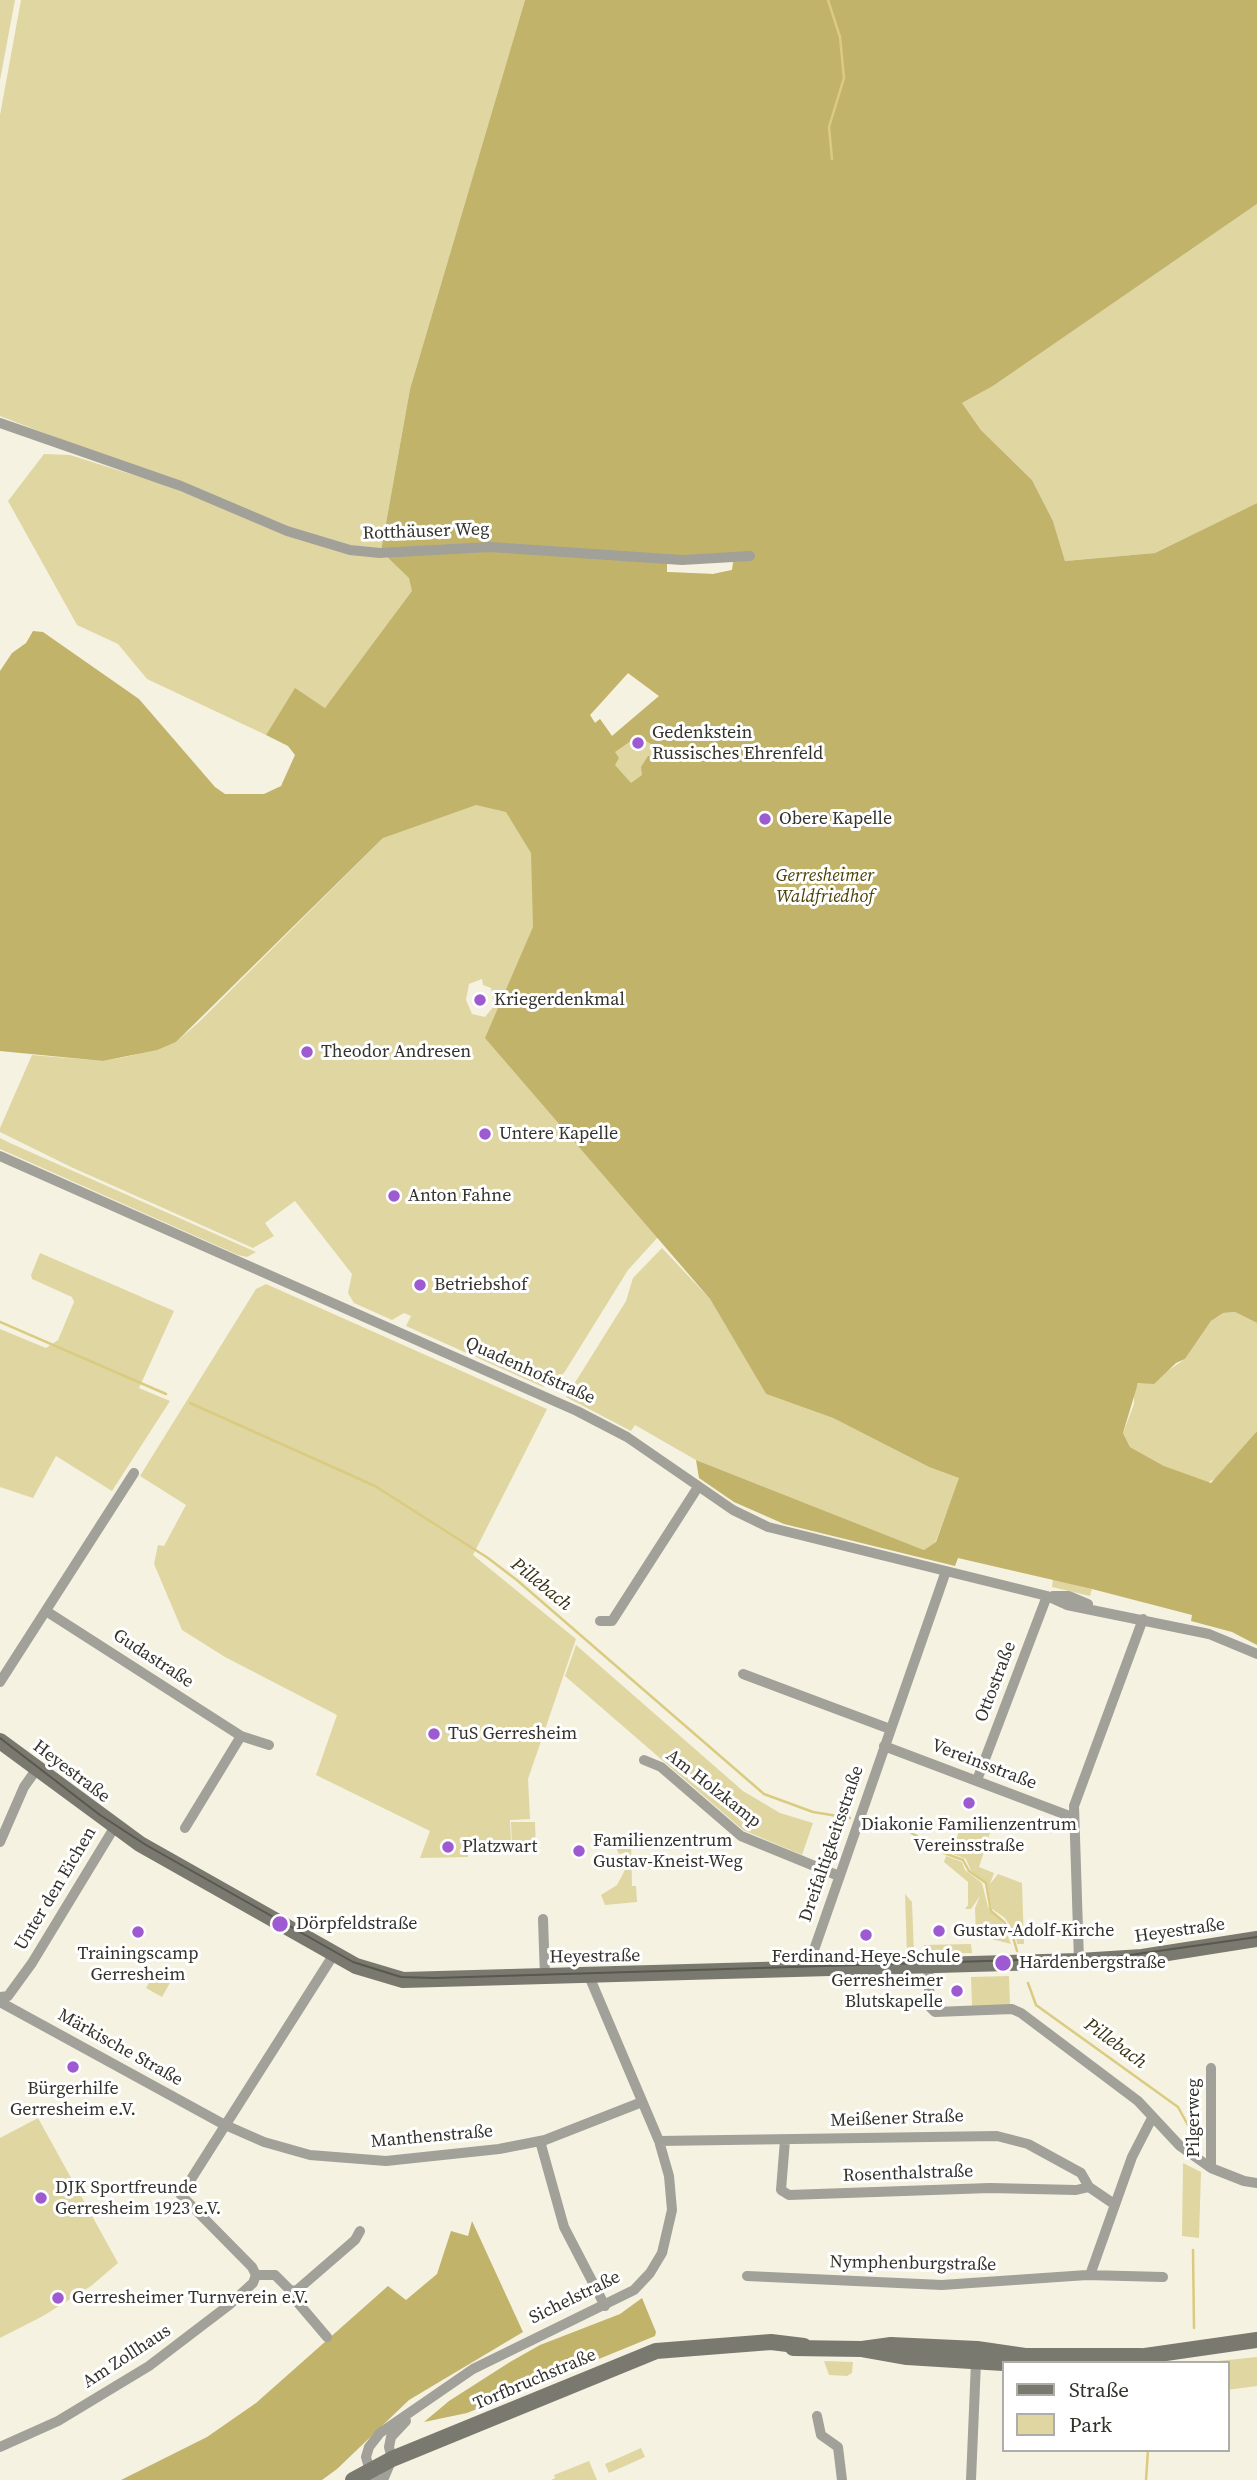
<!DOCTYPE html>
<html>
<head>
<meta charset="utf-8">
<style>
  body { margin:0 }
  #map { position:relative; width:1257px; height:2480px; overflow:hidden; background:#f5f2e1; font-family:"Source Serif 4",serif }
  canvas { display:block }
  .legend { position:absolute; left:1002px; top:2361px; width:228px; height:91px; box-sizing:border-box; background:#fff; border:2px solid #adadaa; margin:0; padding:9px 12px; list-style:none; font-size:21px; color:#33322b }
  .legend li { display:flex; align-items:center; gap:14px; height:35px }
  .legend b { width:35px; border:2px solid #adadaa }
</style>
</head>
<body>
<div id="map">
<canvas width="1257" height="2480"></canvas>
<ul class="legend">
<li><b style="height:9px;background:#7a796f"></b>Straße</li>
<li><b style="height:19px;background:#e0d6a2"></b>Park</li>
</ul>
</div>
<script>
const ctx = document.querySelector('canvas').getContext('2d');
ctx.lineJoin = 'round';
function fillPath(path, color) { ctx.fillStyle = color; ctx.fill(path, 'evenodd'); }
const poly = rows => new Path2D(rows.map(r => 'M' + r).join(''));
function strokePath(path, color, width, dash) { ctx.strokeStyle = color; ctx.lineWidth = width; ctx.lineCap = dash ? 'butt' : 'round'; ctx.setLineDash(dash || []); ctx.stroke(path); }
function label(font, color, halo, rows, align = 'center') {
  ctx.font = font + ' "Source Serif 4",serif'; ctx.lineWidth = 6; ctx.setLineDash([]); ctx.textBaseline = 'middle'; ctx.strokeStyle = halo; ctx.fillStyle = color; for (const [text, x, y, turn = 0] of rows) {
    ctx.save(); ctx.translate(x, y); ctx.rotate((+turn || 0) * Math.PI / 180); ctx.textAlign = isNaN(turn) ? turn : align; if (halo) ctx.strokeText(text, 0, 0); ctx.fillText(text, 0, 0); ctx.restore();
  }
}
const green = poly([
  [0,0,15,0,0,80],
  [21,0,525,0,410,389,381,551,318,539,0,416,0,115],
  [683,186,764,212,801,209,819,215,830,224,850,248,878,292,883,340,914,391,925,416,995,458,1024,495,1036,527,1044,582,1040,596,996,675,996,688,986,692,1077,1044,1124,1104,1125,1140,1103,1183,1035,1219,977,1196,907,1176,858,1151,797,1091,758,1095,731,1105,714,1124,719,1170,628,1270,564,1373,557,1378,549,1377,543,1387,406,1326,411,1316,404,1313,392,1320,354,1303,348,1293,352,1274,295,1201,265,1223,274,1236,253,1248,71,1167,0,1132,0,1128,32,1055,103,1061,130,1056,176,1042,198,1023,383,838,389,821,413,796,415,763,459,678,532,684,571,679,618,661,667,698,686,695,737,639,735,613,710,603,671,599,613,585,538,596,512,594,485,576,436,578,325,708,295,689,266,735,147,679,118,644,77,625,8,501,44,454,70,455,162,484,325,547,366,556,436,563,490,562,523,541,580,401,647,249,676,189],
  [733,558,732,570,713,574,667,572,667,562],
  [628,673,659,696,612,736,600,719,595,723,590,715],
  [482,979,483,985,491,988,494,1006,485,1017,472,1014,466,1000,469,984],
  [1257,204,1257,503,1155,553,1065,561,1053,521,1032,480,981,430,962,403,993,386],
  [0,1138,10,1143,256,1252,247,1257,238,1255,0,1149],
  [662,1248,710,1299,766,1394,833,1418,929,1467,960,1478,935,1543,924,1550,696,1460,635,1425,631,1431,566,1397,626,1301,633,1278],
  [40,1253,174,1311,139,1388,170,1401,112,1491,56,1456,33,1498,0,1487,0,1329,46,1348,58,1340,74,1302,72,1297,32,1279,31,1275],
  [266,1284,547,1409,473,1555,576,1639,528,1779,530,1819,510,1820,511,1841,468,1843,468,1857,420,1858,430,1831,316,1775,337,1715,225,1657,182,1630,154,1564,158,1545,164,1546,186,1505,140,1476,256,1289],
  [1235,1312,1257,1323,1257,1431,1215,1479,1207,1483,1164,1466,1130,1447,1123,1433,1134,1404,1134,1390,1139,1383,1150,1383,1185,1359,1211,1321,1223,1313],
  [1053,1579,1092,1589,1090,1596,1052,1587],
  [576,1645,743,1791,780,1813,813,1823,802,1855,743,1830,565,1676],
  [511,1822,535,1822,536,1849,512,1849],
  [962,1823,990,1833,979,1867,994,1873,990,1884,998,1874,1022,1883,1024,1944,1017,1944,1016,1936,1005,1918,992,1909,987,1883,971,1871,966,1859,948,1852,953,1848],
  [622,1837,631,1841,632,1886,636,1886,637,1902,605,1905,601,1895,617,1885,626,1868,628,1852,619,1854,617,1850,617,1841],
  [946,1856,962,1862,965,1870,982,1883,988,1907,1002,1922,1011,1944,976,1935,975,1908,980,1896,971,1909,965,1909,968,1905,968,1882,944,1862],
  [905,1894,912,1902,914,1955,907,1956],
  [971,1944,972,1953,924,1954,924,1945],
  [155,1972,171,1981,162,1997,146,1988],
  [1009,1976,1010,2005,972,2006,971,1977],
  [38,2118,118,2263,91,2286,43,2316,0,2338,0,2138],
  [1183,2163,1201,2172,1199,2238,1182,2236],
  [1257,2357,1257,2386,1227,2390,1227,2363,1218,2361],
  [824,2361,853,2362,852,2373,847,2376,829,2375],
  [641,2448,645,2457,609,2473,605,2464],
  [589,2461,597,2480,551,2480,555,2478,554,2475]
]);
const forest = poly([
  [525,0,1257,0,1257,204,993,386,962,403,981,430,1032,480,1053,521,1065,561,1155,553,1257,503,1257,1323,1235,1312,1223,1313,1211,1321,1185,1359,1176,1363,1154,1384,1138,1383,1123,1433,1130,1447,1164,1466,1211,1483,1257,1431,1257,1645,1232,1632,1191,1621,1192,1615,1092,1589,958,1558,955,1566,784,1524,734,1502,699,1478,696,1460,924,1550,936,1542,959,1478,929,1467,833,1418,766,1394,710,1299,485,1038,533,927,531,853,506,812,476,805,383,838,176,1042,157,1050,103,1061,0,1051,0,671,12,653,26,643,33,631,43,632,139,699,215,787,225,794,264,794,281,786,295,755,288,746,266,735,295,688,325,708,412,591,409,578,381,551,410,389],
  [734,559,732,570,713,574,667,572,667,562],
  [628,673,659,696,612,736,600,719,595,723,590,715],
  [638,736,667,754,662,758,648,756,641,767,642,775,631,783,615,765,619,758,615,752],
  [472,2221,523,2332,409,2400,337,2469,322,2480,121,2480,207,2437,256,2403,388,2286,406,2300,437,2274,451,2231,468,2236],
  [642,2298,656,2332,655,2336,467,2413,424,2422,449,2401,510,2362,540,2345,620,2314]
]);
const stream = poly([
  [828,0,840,37,844,78,829,127,832,159],
  [0,1322,166,1394],
  [190,1403,375,1486,488,1558,518,1581,764,1794,813,1812,850,1818],
  [902,1827,944,1853,963,1860,969,1871,986,1883,991,1911,1004,1922,1013,1937,1017,1951],
  [1028,1983,1036,2005,1178,2107,1189,2127],
  [1193,2250,1194,2328],
  [1146,2480,1148,2450]
]);
const street = poly([
  [0,423,181,486,287,531,350,550,380,553,490,547,682,560,750,556],
  [0,1156,577,1411,627,1437,733,1510,768,1527,1047,1596,1067,1605,1209,1634,1257,1654],
  [1053,1596,1069,1596,1088,1604],
  [46,1611,241,1736,269,1745],
  [600,1621,612,1621,698,1487],
  [743,1674,890,1729],
  [0,1682,134,1473],
  [884,1746,1072,1817],
  [644,1760,661,1767,741,1836,839,1876],
  [977,1780,1047,1596],
  [185,1828,241,1736],
  [0,1842,24,1787,36,1770],
  [543,1919,545,1977],
  [1079,1961,1074,1806,1143,1619],
  [928,1966,930,2007,935,2012,1012,2009,1021,2013,1138,2101,1180,2146,1211,2168,1244,2181,1257,2183],
  [807,1970,946,1571],
  [0,1997,8,1996,32,1963,114,1828],
  [0,2002,223,2124,264,2142,310,2155,386,2161,499,2149,545,2140,642,2102],
  [1211,2068,1211,2168],
  [785,2140,781,2190,789,2195,990,2188,1076,2190,1089,2187],
  [540,2141,564,2227,605,2306],
  [659,2141,997,2136,1028,2144,1081,2173,1089,2187,1114,2204],
  [256,2275,252,2267,181,2195,334,1954],
  [256,2275,275,2275,290,2290,296,2291,355,2240,360,2231],
  [1090,2275,1132,2157,1152,2118],
  [747,2276,942,2285,1087,2275,1163,2277],
  [294,2291,293,2297,327,2337],
  [817,2416,821,2435,838,2447,842,2480],
  [0,2447,58,2421,149,2366,229,2305,253,2283,256,2275],
  [377,2480,370,2471,366,2457,369,2447,380,2433,473,2369,634,2290,650,2273,662,2253,672,2210,669,2176,659,2141,589,1976],
  [383,2480,392,2459,389,2447,391,2437,406,2421],
  [971,2480,976,2362]
]);
const secondary = poly([
  [0,1741,140,1844,356,1966,403,1980,1079,1961,1142,1957,1257,1939],
  [793,2348,862,2349,907,2357,1003,2363],
  [862,2349,891,2345,977,2349,1025,2356,1141,2356],
  [1131,2358,1257,2340],
  [353,2480,392,2459,656,2351,771,2342,804,2346]
]);
const tram = poly([
  [0,1738,100,1815,146,1845,353,1962,401,1977,435,1978,1116,1957,1257,1937]
]);
const markers = [
  [638,743,7,"#9e5bd1"],
  [765,819,7,"#9e5bd1"],
  [480,1000,7,"#9e5bd1"],
  [307,1052,7,"#9e5bd1"],
  [485,1134,7,"#9e5bd1"],
  [394,1196,7,"#9e5bd1"],
  [420,1285,7,"#9e5bd1"],
  [434,1734,7,"#9e5bd1"],
  [969,1803,7,"#9e5bd1"],
  [448,1847,7,"#9e5bd1"],
  [579,1851,7,"#9e5bd1"],
  [280,1924,9,"#9e5bd1"],
  [939,1931,7,"#9e5bd1"],
  [138,1932,7,"#9e5bd1"],
  [866,1935,7,"#9e5bd1"],
  [1003,1963,9,"#9e5bd1"],
  [957,1991,7,"#9e5bd1"],
  [73,2067,7,"#9e5bd1"],
  [41,2198,7,"#9e5bd1"],
  [58,2298,7,"#9e5bd1"]
];
const streetNames = [
  ["Rotthäuser Weg",426,532,-2],
  ["Quadenhofstraße",530,1371,24],
  ["Gudastraße",153,1659,33],
  ["Ottostraße",996,1682,-69],
  ["Vereinsstraße",984,1765,21],
  ["Heyestraße",71,1772,37],
  ["Am Holzkamp",713,1789,38],
  ["Dreifaltigkeitsstraße",832,1844,-71],
  ["Unter den Eichen",56,1889,-59],
  ["Heyestraße",1180,1931,-8],
  ["Heyestraße",595,1957,-1],
  ["Märkische Straße",120,2048,29],
  ["Pilgerweg",1194,2118,-90],
  ["Meißener Straße",897,2119,-2],
  ["Manthenstraße",432,2137,-5],
  ["Rosenthalstraße",908,2174,-2],
  ["Nymphenburgstraße",913,2264,1],
  ["Sichelstraße",575,2298,-26],
  ["Am Zollhaus",127,2357,-33],
  ["Torfbruchstraße",535,2380,-23]
];
const poiNames = [
  ["Gedenkstein",652,733],
  ["Russisches Ehrenfeld",652,754],
  ["Obere Kapelle",779,819],
  ["Kriegerdenkmal",494,1000],
  ["Theodor Andresen",321,1052],
  ["Untere Kapelle",499,1134],
  ["Anton Fahne",408,1196],
  ["Betriebshof",434,1285],
  ["TuS Gerresheim",448,1734],
  ["Diakonie Familienzentrum",969,1825,"center"],
  ["Vereinsstraße",969,1846,"center"],
  ["Familienzentrum",593,1841],
  ["Gustav-Kneist-Weg",593,1862],
  ["Platzwart",462,1847],
  ["Dörpfeldstraße",296,1924],
  ["Gustav-Adolf-Kirche",953,1931],
  ["Trainingscamp",138,1954,"center"],
  ["Gerresheim",138,1975,"center"],
  ["Ferdinand-Heye-Schule",866,1957,"center"],
  ["Hardenbergstraße",1019,1963],
  ["Gerresheimer",943,1981,"right"],
  ["Blutskapelle",943,2002,"right"],
  ["Bürgerhilfe",73,2089,"center"],
  ["Gerresheim e.V.",73,2110,"center"],
  ["DJK Sportfreunde",55,2188],
  ["Gerresheim 1923 e.V.",55,2209],
  ["Gerresheimer Turnverein e.V.",72,2298]
];
const parkNames = [
  ["Gerresheimer",825,876],
  ["Waldfriedhof",825,897]
];
const waterNames = [
  ["Pillebach",541,1585,39],
  ["Pillebach",1115,2044,36]
];
fillPath(green, '#e0d6a2');
fillPath(forest, '#c2b36a');
strokePath(stream, '#dacb81', 2.5);
strokePath(street, '#a1a099', 10);
strokePath(secondary, '#7a796f', 16);
strokePath(tram, '#59574e', 2);
for (const [x, y, r, color] of markers) { const dot = new Path2D(); dot.arc(x, y, r, 0, 2 * Math.PI); ctx.fillStyle = color; ctx.fill(dot); strokePath(dot, '#fff', 2.5); }
label('18px', '#33322b', '#fff', streetNames);
label('18px', '#33322b', '#fff', poiNames, 'left');
label('italic 18px', '#493e00', '#fff', parkNames);
label('italic 19px', '#393312', '#fff', waterNames);
</script>
</body>
</html>
